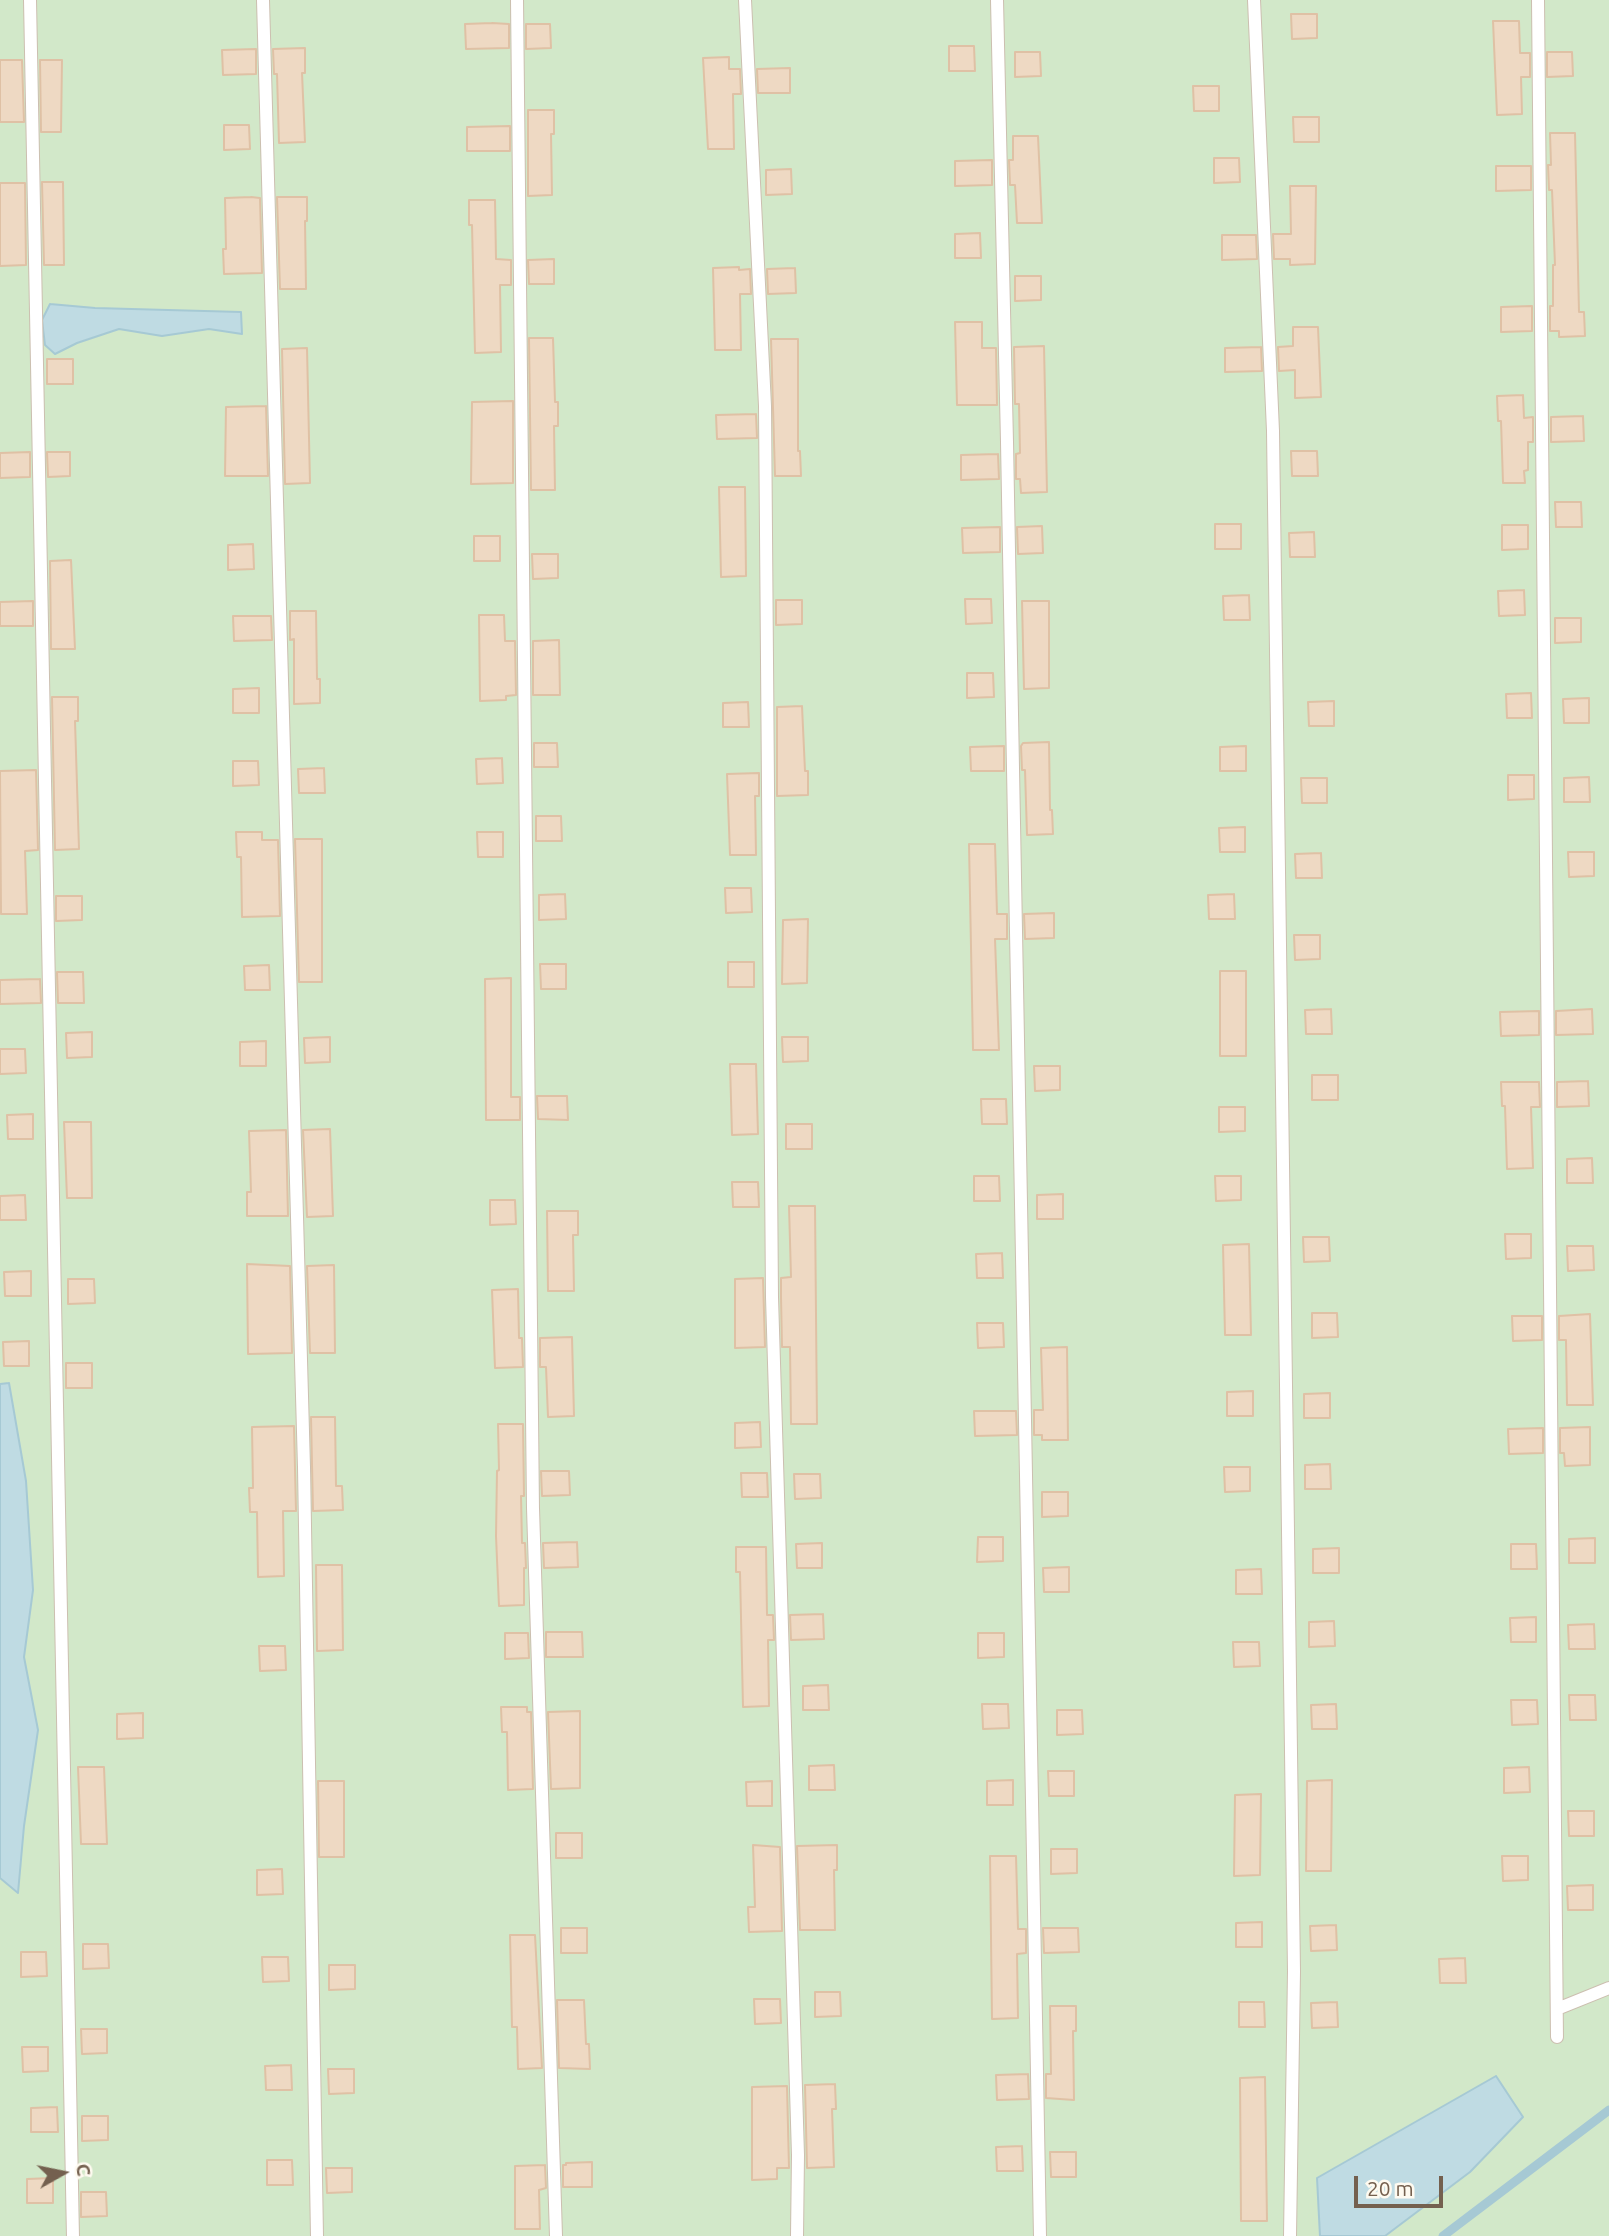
<!DOCTYPE html>
<html>
<head>
<meta charset="utf-8">
<style>
  body { margin:0 }
  #map { position:relative; width:1609px; height:2236px; overflow:hidden; background:#fbf6ea; font-family:Ubuntu,sans-serif }
  canvas { display:block }
  .north { position:absolute; left:28px; top:2138px; width:70px; height:70px; -webkit-text-stroke:5px #fefaf0; paint-order:stroke; rotate:81deg; font-size:19px; font-weight:700; line-height:28px; text-align:center; color:#74604f }
  .north::after { content:''; display:block; margin:auto; width:24px; height:32px; background:#74604f; clip-path:polygon(50% 0,100% 100%,50% 72%,0 100%) }
  .scale { position:absolute; left:1354px; top:2176px; width:89px; height:32px; box-sizing:border-box; border:4px solid #74604f; border-top:0; padding-left:9px; font-size:21px; line-height:24px; white-space:nowrap; color:#74604f; -webkit-text-stroke:5px #fefaf0; paint-order:stroke }
</style>
</head>
<body>
<div id="map">
<canvas width="1609" height="2236"></canvas>
<div class="north">С</div>
<div class="scale">20 m</div>
</div>
<script>
const ctx = document.querySelector('canvas').getContext('2d');
ctx.lineJoin = 'round';
function fillPath(path, color) { ctx.fillStyle = color; ctx.fill(path, 'evenodd'); }
const poly = rows => new Path2D(rows.map(r => 'M' + r).join(''));
function strokePath(path, color, width, dash) { ctx.strokeStyle = color; ctx.lineWidth = width; ctx.lineCap = dash ? 'butt' : 'round'; ctx.setLineDash(dash || []); ctx.stroke(path); }
const green = poly([
  [0,0,1609,0,1609,2236,0,2236]
]);
const water = poly([
  [50,304,95,308,241,312,242,334,209,329,162,336,119,329,77,343,55,354,45,345,42,320,50,304],
  [9,1383,26,1481,33,1590,24,1657,38,1730,24,1826,18,1893,0,1878,0,1384,9,1383],
  [1496,2076,1523,2117,1470,2172,1385,2236,1320,2236,1317,2178,1496,2076]
]);
const stream = poly([
  [1443,2236,1609,2110]
]);
const building = poly([
  [1291,14,1317,14,1317,38,1292,39,1291,14],
  [1493,21,1519,21,1520,53,1530,53,1530,77,1521,77,1522,114,1497,115,1493,21],
  [492,23,509,24,509,48,466,49,465,24,492,23],
  [526,24,550,24,551,48,526,49,526,24],
  [949,46,974,46,975,71,949,71,949,46],
  [305,48,305,73,302,73,305,142,279,143,277,74,274,74,273,49,305,48],
  [256,49,256,74,223,75,222,50,256,49],
  [1015,52,1040,52,1041,76,1015,77,1015,52],
  [1547,52,1572,52,1573,76,1547,77,1547,52],
  [729,57,729,69,740,69,741,94,733,94,734,149,708,149,703,58,729,57],
  [0,60,22,60,24,122,0,122,0,60],
  [40,60,62,60,61,132,41,132,40,60],
  [790,68,790,93,758,93,757,69,790,68],
  [1193,86,1219,86,1219,111,1194,111,1193,86],
  [528,110,554,110,554,134,551,134,552,195,528,196,528,110],
  [1293,117,1319,117,1319,142,1294,142,1293,117],
  [224,125,249,125,250,149,224,150,224,125],
  [510,126,510,151,467,151,467,127,510,126],
  [1550,133,1575,133,1579,312,1584,312,1585,336,1559,337,1559,331,1550,331,1550,306,1553,306,1553,265,1555,265,1552,190,1549,190,1548,165,1551,165,1550,133],
  [1013,136,1038,136,1042,223,1017,223,1015,185,1010,185,1009,160,1013,160,1013,136],
  [1214,158,1239,158,1240,182,1214,183,1214,158],
  [992,160,992,185,955,186,955,161,992,160],
  [1496,166,1531,166,1531,190,1496,191,1496,166],
  [791,169,792,194,766,195,766,170,791,169],
  [42,182,63,182,64,265,44,265,42,182],
  [0,183,25,183,26,265,0,266,0,183],
  [1290,186,1316,186,1315,264,1290,265,1290,259,1274,259,1273,234,1291,234,1290,186],
  [251,197,260,198,262,273,224,274,223,249,226,249,225,198,251,197],
  [277,197,307,197,307,221,305,221,306,289,280,289,277,197],
  [469,200,495,200,496,259,511,260,511,285,500,285,501,352,475,353,472,225,469,225,469,200],
  [980,233,981,258,955,258,955,234,980,233],
  [1222,235,1256,235,1257,259,1222,260,1222,235],
  [554,259,554,284,529,284,528,260,554,259],
  [739,267,739,270,750,269,751,294,740,294,741,350,715,350,713,268,739,267],
  [795,268,796,293,768,294,767,269,795,268],
  [1015,276,1041,276,1041,300,1015,301,1015,276],
  [1532,306,1532,331,1501,332,1501,307,1532,306],
  [955,322,982,322,982,348,996,348,997,405,957,405,955,322],
  [1293,327,1318,327,1321,397,1295,398,1295,370,1279,371,1278,347,1293,346,1293,327],
  [529,338,553,338,555,402,558,402,558,426,554,426,555,490,531,490,529,338],
  [771,339,798,339,798,451,800,451,801,476,775,476,771,339],
  [1044,346,1047,492,1021,493,1020,479,1016,479,1016,454,1020,453,1019,404,1015,404,1014,347,1044,346],
  [1261,347,1262,371,1225,372,1225,348,1261,347],
  [307,348,310,483,285,484,282,349,307,348],
  [47,359,73,359,73,384,47,384,47,359],
  [1523,395,1524,418,1533,417,1533,442,1528,442,1528,470,1524,471,1525,483,1503,483,1501,421,1498,421,1497,396,1523,395],
  [513,401,513,483,471,484,472,402,513,401],
  [266,406,268,476,225,476,226,407,266,406],
  [756,414,757,438,717,439,716,415,756,414],
  [1583,416,1584,441,1551,442,1551,417,1583,416],
  [1291,451,1317,451,1318,476,1292,476,1291,451],
  [30,452,30,477,0,478,0,453,30,452],
  [47,452,70,452,70,476,48,477,47,452],
  [998,454,999,479,961,480,961,455,998,454],
  [719,487,745,487,746,576,721,577,719,487],
  [1555,502,1581,502,1582,527,1556,527,1555,502],
  [1215,524,1241,524,1241,549,1215,549,1215,524],
  [1502,525,1528,525,1528,549,1502,550,1502,525],
  [1042,526,1043,553,1018,554,1017,527,1042,526],
  [1000,527,1000,552,963,553,962,528,1000,527],
  [1314,532,1315,557,1290,557,1289,533,1314,532],
  [474,536,500,536,500,561,474,561,474,536],
  [253,544,254,569,228,570,228,545,253,544],
  [532,554,558,554,558,578,533,579,532,554],
  [71,560,75,649,51,649,50,561,71,560],
  [1524,590,1525,615,1499,616,1498,591,1524,590],
  [1249,595,1250,620,1224,620,1223,596,1249,595],
  [965,599,991,599,992,623,966,624,965,599],
  [776,600,802,600,802,624,776,625,776,600],
  [33,601,33,626,0,626,0,602,33,601],
  [1022,601,1049,601,1049,688,1024,689,1022,601],
  [290,611,316,611,317,679,320,679,320,703,294,704,294,639,290,640,290,611],
  [479,615,504,615,505,641,515,641,516,695,506,696,506,700,480,701,479,615],
  [233,616,271,616,272,640,234,641,233,616],
  [1555,618,1581,618,1581,642,1555,643,1555,618],
  [559,640,560,695,533,695,533,641,559,640],
  [967,673,993,673,994,697,967,698,967,673],
  [259,688,259,713,233,713,233,689,259,688],
  [1531,693,1532,718,1507,718,1506,694,1531,693],
  [52,697,78,697,78,721,75,721,79,849,55,850,52,697],
  [1589,698,1589,723,1564,723,1563,699,1589,698],
  [1334,701,1334,726,1309,726,1308,702,1334,701],
  [748,702,749,727,723,727,723,703,748,702],
  [802,706,805,771,808,771,808,795,777,796,777,707,802,706],
  [1049,742,1050,810,1052,810,1053,834,1027,835,1025,770,1022,770,1021,746,1023,743,1049,742],
  [534,743,557,743,558,767,534,767,534,743],
  [1004,746,1004,771,971,771,970,747,1004,746],
  [1246,746,1246,771,1220,771,1220,747,1246,746],
  [502,758,503,783,477,784,476,759,502,758],
  [233,761,258,761,259,785,233,786,233,761],
  [324,768,325,793,299,793,298,769,324,768],
  [36,770,38,850,25,851,27,914,1,914,0,771,36,770],
  [759,773,759,796,755,796,756,855,730,855,727,774,759,773],
  [1508,775,1534,775,1534,799,1508,800,1508,775],
  [1589,777,1590,802,1564,802,1564,778,1589,777],
  [1301,778,1327,778,1327,803,1302,803,1301,778],
  [536,816,561,816,562,841,536,841,536,816],
  [1245,827,1245,852,1220,852,1219,828,1245,827],
  [236,832,262,832,262,840,278,840,280,916,242,917,241,857,237,857,236,832],
  [477,832,503,832,503,857,478,857,477,832],
  [295,839,322,839,322,982,299,982,295,839],
  [969,844,995,844,997,914,1007,914,1007,939,995,939,999,1050,973,1050,969,844],
  [1568,852,1594,852,1594,876,1569,877,1568,852],
  [1321,853,1322,878,1296,878,1295,854,1321,853],
  [725,888,751,888,752,912,726,913,725,888],
  [565,894,566,919,539,920,539,895,565,894],
  [1234,894,1235,919,1209,919,1208,895,1234,894],
  [56,896,82,896,82,920,56,921,56,896],
  [1054,913,1054,938,1025,939,1024,914,1054,913],
  [808,919,807,983,782,984,783,920,808,919],
  [1294,935,1320,935,1320,959,1295,960,1294,935],
  [728,962,754,962,754,987,728,987,728,962],
  [540,964,566,964,566,989,541,989,540,964],
  [269,965,270,990,245,990,244,966,269,965],
  [1220,971,1246,971,1246,1056,1220,1056,1220,971],
  [57,972,83,972,84,1003,58,1003,57,972],
  [511,978,511,1097,520,1097,520,1120,486,1120,485,979,511,978],
  [40,979,41,1003,0,1004,0,980,40,979],
  [1331,1009,1332,1034,1306,1034,1305,1010,1331,1009],
  [1592,1009,1593,1034,1556,1035,1556,1011,1592,1009],
  [1539,1011,1539,1035,1501,1036,1500,1012,1539,1011],
  [92,1032,92,1057,67,1058,66,1033,92,1032],
  [330,1037,330,1062,305,1063,304,1038,330,1037],
  [782,1037,808,1037,808,1061,783,1062,782,1037],
  [266,1041,266,1066,240,1066,240,1042,266,1041],
  [0,1049,25,1049,26,1073,0,1074,0,1049],
  [730,1064,756,1064,758,1134,732,1135,730,1064],
  [1034,1066,1060,1066,1060,1090,1035,1091,1034,1066],
  [1312,1075,1338,1075,1338,1100,1312,1100,1312,1075],
  [1588,1081,1589,1106,1557,1107,1557,1082,1588,1081],
  [1501,1082,1539,1082,1540,1107,1531,1107,1533,1168,1507,1169,1505,1106,1502,1106,1501,1082],
  [537,1096,567,1096,568,1120,538,1119,537,1096],
  [981,1099,1006,1099,1007,1124,982,1124,981,1099],
  [1219,1107,1245,1107,1245,1131,1219,1132,1219,1107],
  [33,1114,33,1139,8,1139,7,1115,33,1114],
  [64,1122,91,1122,92,1198,67,1198,64,1122],
  [786,1124,812,1124,812,1149,786,1149,786,1124],
  [330,1129,333,1216,307,1217,303,1130,330,1129],
  [286,1130,288,1216,247,1216,247,1192,251,1192,249,1131,286,1130],
  [1592,1158,1593,1183,1567,1183,1567,1159,1592,1158],
  [974,1176,999,1176,1000,1201,974,1201,974,1176],
  [1215,1176,1241,1176,1241,1200,1216,1201,1215,1176],
  [732,1182,758,1182,759,1207,733,1207,732,1182],
  [1063,1194,1063,1219,1037,1219,1037,1195,1063,1194],
  [25,1195,26,1220,0,1220,0,1196,25,1195],
  [490,1200,515,1200,516,1224,490,1225,490,1200],
  [789,1206,815,1206,817,1424,791,1424,790,1347,782,1347,781,1297,781,1278,791,1277,789,1206],
  [547,1211,578,1211,578,1235,573,1235,574,1291,548,1291,547,1211],
  [1505,1234,1531,1234,1531,1258,1506,1259,1505,1234],
  [1303,1237,1329,1237,1330,1261,1304,1262,1303,1237],
  [1249,1244,1251,1335,1225,1335,1223,1245,1249,1244],
  [1567,1246,1593,1246,1594,1270,1568,1271,1567,1246],
  [1002,1253,1003,1278,977,1278,976,1254,1002,1253],
  [247,1264,290,1266,292,1353,248,1354,247,1264],
  [334,1265,335,1353,310,1353,307,1266,334,1265],
  [31,1271,31,1296,5,1296,4,1272,31,1271],
  [763,1278,765,1347,735,1348,735,1279,763,1278],
  [68,1279,94,1279,95,1303,68,1304,68,1279],
  [518,1289,519,1338,522,1338,523,1367,495,1368,492,1290,518,1289],
  [1312,1313,1337,1313,1338,1337,1312,1338,1312,1313],
  [1590,1314,1593,1405,1567,1405,1566,1340,1559,1340,1559,1316,1590,1314],
  [1512,1316,1542,1316,1542,1340,1513,1341,1512,1316],
  [977,1323,1003,1323,1004,1347,978,1348,977,1323],
  [572,1337,574,1416,548,1417,546,1367,540,1367,540,1338,572,1337],
  [29,1341,29,1366,4,1366,3,1342,29,1341],
  [1067,1347,1068,1440,1042,1440,1042,1435,1034,1435,1034,1410,1043,1410,1041,1348,1067,1347],
  [66,1363,92,1363,92,1388,66,1388,66,1363],
  [1253,1391,1253,1416,1227,1416,1227,1392,1253,1391],
  [1330,1393,1330,1418,1304,1418,1304,1394,1330,1393],
  [974,1411,1016,1411,1017,1435,975,1436,974,1411],
  [311,1417,335,1417,336,1486,342,1486,343,1510,313,1511,311,1417],
  [760,1422,761,1447,735,1448,735,1423,760,1422],
  [498,1424,523,1424,524,1496,521,1496,522,1543,525,1543,526,1568,524,1568,524,1605,499,1606,496,1536,497,1471,499,1470,498,1424],
  [294,1426,296,1511,283,1511,284,1576,258,1577,257,1512,250,1512,249,1488,253,1488,252,1427,294,1426],
  [1590,1427,1590,1465,1565,1466,1564,1453,1560,1453,1560,1428,1590,1427],
  [1543,1428,1543,1453,1509,1454,1508,1429,1543,1428],
  [1330,1464,1331,1489,1305,1489,1305,1465,1330,1464],
  [1224,1467,1250,1467,1250,1491,1225,1492,1224,1467],
  [541,1471,569,1471,570,1495,542,1496,541,1471],
  [741,1473,767,1473,768,1497,742,1497,741,1473],
  [794,1474,820,1474,821,1498,795,1499,794,1474],
  [1042,1492,1068,1492,1068,1516,1042,1517,1042,1492],
  [978,1537,1003,1537,1003,1561,977,1562,978,1537],
  [1595,1538,1595,1563,1569,1563,1569,1539,1595,1538],
  [577,1542,578,1567,544,1568,543,1543,577,1542],
  [822,1543,822,1568,797,1568,796,1544,822,1543],
  [1511,1544,1536,1544,1537,1569,1511,1569,1511,1544],
  [736,1547,766,1547,767,1615,773,1615,774,1640,768,1640,769,1706,743,1707,740,1572,736,1572,736,1547],
  [1339,1548,1339,1573,1313,1573,1313,1549,1339,1548],
  [316,1565,342,1565,343,1650,317,1651,316,1565],
  [1069,1567,1069,1592,1044,1592,1043,1568,1069,1567],
  [1261,1569,1262,1594,1236,1594,1236,1570,1261,1569],
  [823,1614,824,1639,791,1640,790,1615,823,1614],
  [1536,1617,1536,1642,1511,1642,1510,1618,1536,1617],
  [1334,1621,1335,1646,1309,1647,1309,1622,1334,1621],
  [1594,1624,1595,1649,1569,1649,1568,1625,1594,1624],
  [546,1632,582,1632,583,1657,546,1657,546,1632],
  [505,1633,528,1633,529,1658,505,1659,505,1633],
  [978,1633,1004,1633,1004,1657,978,1658,978,1633],
  [1233,1642,1259,1642,1260,1666,1234,1667,1233,1642],
  [259,1646,285,1646,286,1670,260,1671,259,1646],
  [828,1685,829,1710,803,1710,803,1686,828,1685],
  [1569,1695,1595,1695,1596,1720,1570,1720,1569,1695],
  [1511,1700,1537,1700,1538,1724,1512,1725,1511,1700],
  [982,1704,1008,1704,1009,1728,983,1729,982,1704],
  [1336,1704,1337,1729,1312,1729,1311,1705,1336,1704],
  [501,1707,527,1707,527,1712,531,1712,533,1789,508,1790,507,1732,502,1732,501,1707],
  [1057,1710,1082,1710,1083,1734,1057,1735,1057,1710],
  [580,1711,580,1788,551,1789,548,1712,580,1711],
  [143,1713,143,1738,117,1739,117,1714,143,1713],
  [834,1765,835,1790,809,1790,809,1766,834,1765],
  [78,1767,104,1767,107,1844,81,1844,78,1767],
  [1529,1767,1530,1792,1504,1793,1504,1768,1529,1767],
  [1048,1771,1074,1771,1074,1796,1049,1796,1048,1771],
  [1013,1780,1013,1805,987,1805,987,1781,1013,1780],
  [1332,1780,1331,1871,1306,1871,1307,1781,1332,1780],
  [318,1781,344,1781,344,1857,319,1857,318,1781],
  [772,1781,772,1806,747,1806,746,1782,772,1781],
  [1261,1794,1260,1875,1234,1876,1235,1795,1261,1794],
  [1568,1811,1594,1811,1594,1836,1569,1836,1568,1811],
  [556,1833,582,1833,582,1858,556,1858,556,1833],
  [753,1845,780,1847,782,1931,749,1932,748,1907,755,1907,753,1845],
  [837,1845,837,1870,834,1870,835,1930,800,1930,797,1846,837,1845],
  [1051,1849,1077,1849,1077,1873,1051,1874,1051,1849],
  [990,1856,1016,1856,1018,1929,1026,1929,1026,1953,1017,1954,1018,2018,992,2019,990,1856],
  [1502,1856,1528,1856,1528,1880,1503,1881,1502,1856],
  [282,1869,283,1894,257,1895,257,1870,282,1869],
  [1593,1885,1593,1910,1568,1910,1567,1886,1593,1885],
  [1262,1922,1262,1947,1236,1947,1236,1923,1262,1922],
  [1336,1925,1337,1950,1311,1951,1310,1926,1336,1925],
  [561,1928,587,1928,587,1953,561,1953,561,1928],
  [1043,1928,1078,1928,1079,1952,1044,1953,1043,1928],
  [510,1935,535,1935,542,2068,518,2069,517,2027,512,2027,510,1935],
  [83,1944,108,1944,109,1968,83,1969,83,1944],
  [21,1952,46,1952,47,1976,21,1977,21,1952],
  [262,1957,288,1957,289,1981,263,1982,262,1957],
  [1465,1958,1466,1983,1440,1983,1439,1959,1465,1958],
  [329,1965,355,1965,355,1989,329,1990,329,1965],
  [815,1992,840,1992,841,2016,815,2017,815,1992],
  [754,1999,780,1999,781,2023,755,2024,754,1999],
  [557,2000,584,2000,586,2044,589,2044,590,2069,559,2068,557,2000],
  [1239,2002,1264,2002,1265,2027,1239,2027,1239,2002],
  [1337,2002,1338,2027,1312,2028,1311,2003,1337,2002],
  [1050,2006,1076,2006,1076,2031,1073,2031,1074,2100,1046,2098,1046,2074,1051,2074,1050,2006],
  [81,2029,107,2029,107,2053,82,2054,81,2029],
  [22,2047,48,2047,48,2071,23,2072,22,2047],
  [291,2065,292,2090,266,2090,265,2066,291,2065],
  [328,2069,354,2069,354,2093,329,2094,328,2069],
  [1028,2074,1029,2099,997,2100,996,2075,1028,2074],
  [1265,2077,1267,2221,1241,2221,1240,2078,1265,2077],
  [835,2084,836,2109,832,2109,834,2167,807,2168,805,2085,835,2084],
  [787,2086,789,2168,777,2168,777,2179,752,2180,752,2087,787,2086],
  [57,2107,58,2132,31,2132,31,2108,57,2107],
  [82,2116,108,2116,108,2140,82,2141,82,2116],
  [1022,2146,1023,2171,997,2171,996,2147,1022,2146],
  [1050,2152,1076,2152,1076,2177,1051,2177,1050,2152],
  [267,2160,292,2160,293,2185,267,2185,267,2160],
  [592,2162,592,2187,563,2187,563,2165,566,2165,566,2163,592,2162],
  [545,2165,546,2188,539,2190,540,2229,515,2229,515,2166,545,2165],
  [326,2168,352,2168,352,2192,327,2193,326,2168],
  [53,2178,53,2203,27,2203,27,2179,53,2178],
  [81,2192,106,2192,107,2216,81,2217,81,2192]
]);
const service = poly([
  [30,0,73,2236],
  [263,0,304,1467,317,2236],
  [517,0,533,1508,556,2236],
  [745,0,765,406,772,1297,798,2155,797,2236],
  [997,0,1007,442,1040,2236],
  [1254,0,1273,431,1294,1971,1290,2236],
  [1538,0,1557,2037],
  [1557,2009,1609,1988]
]);
fillPath(green, '#d2e8c9');
fillPath(water, '#bfdbe3');
strokePath(water, '#a6c9d4', 2);
strokePath(stream, '#a6c9d4', 9);
fillPath(building, '#eed9c3');
strokePath(building, '#dfc1a5', 2);
strokePath(service, '#ccbfb0', 14);
strokePath(service, '#fff', 12);
</script>
</body>
</html>
